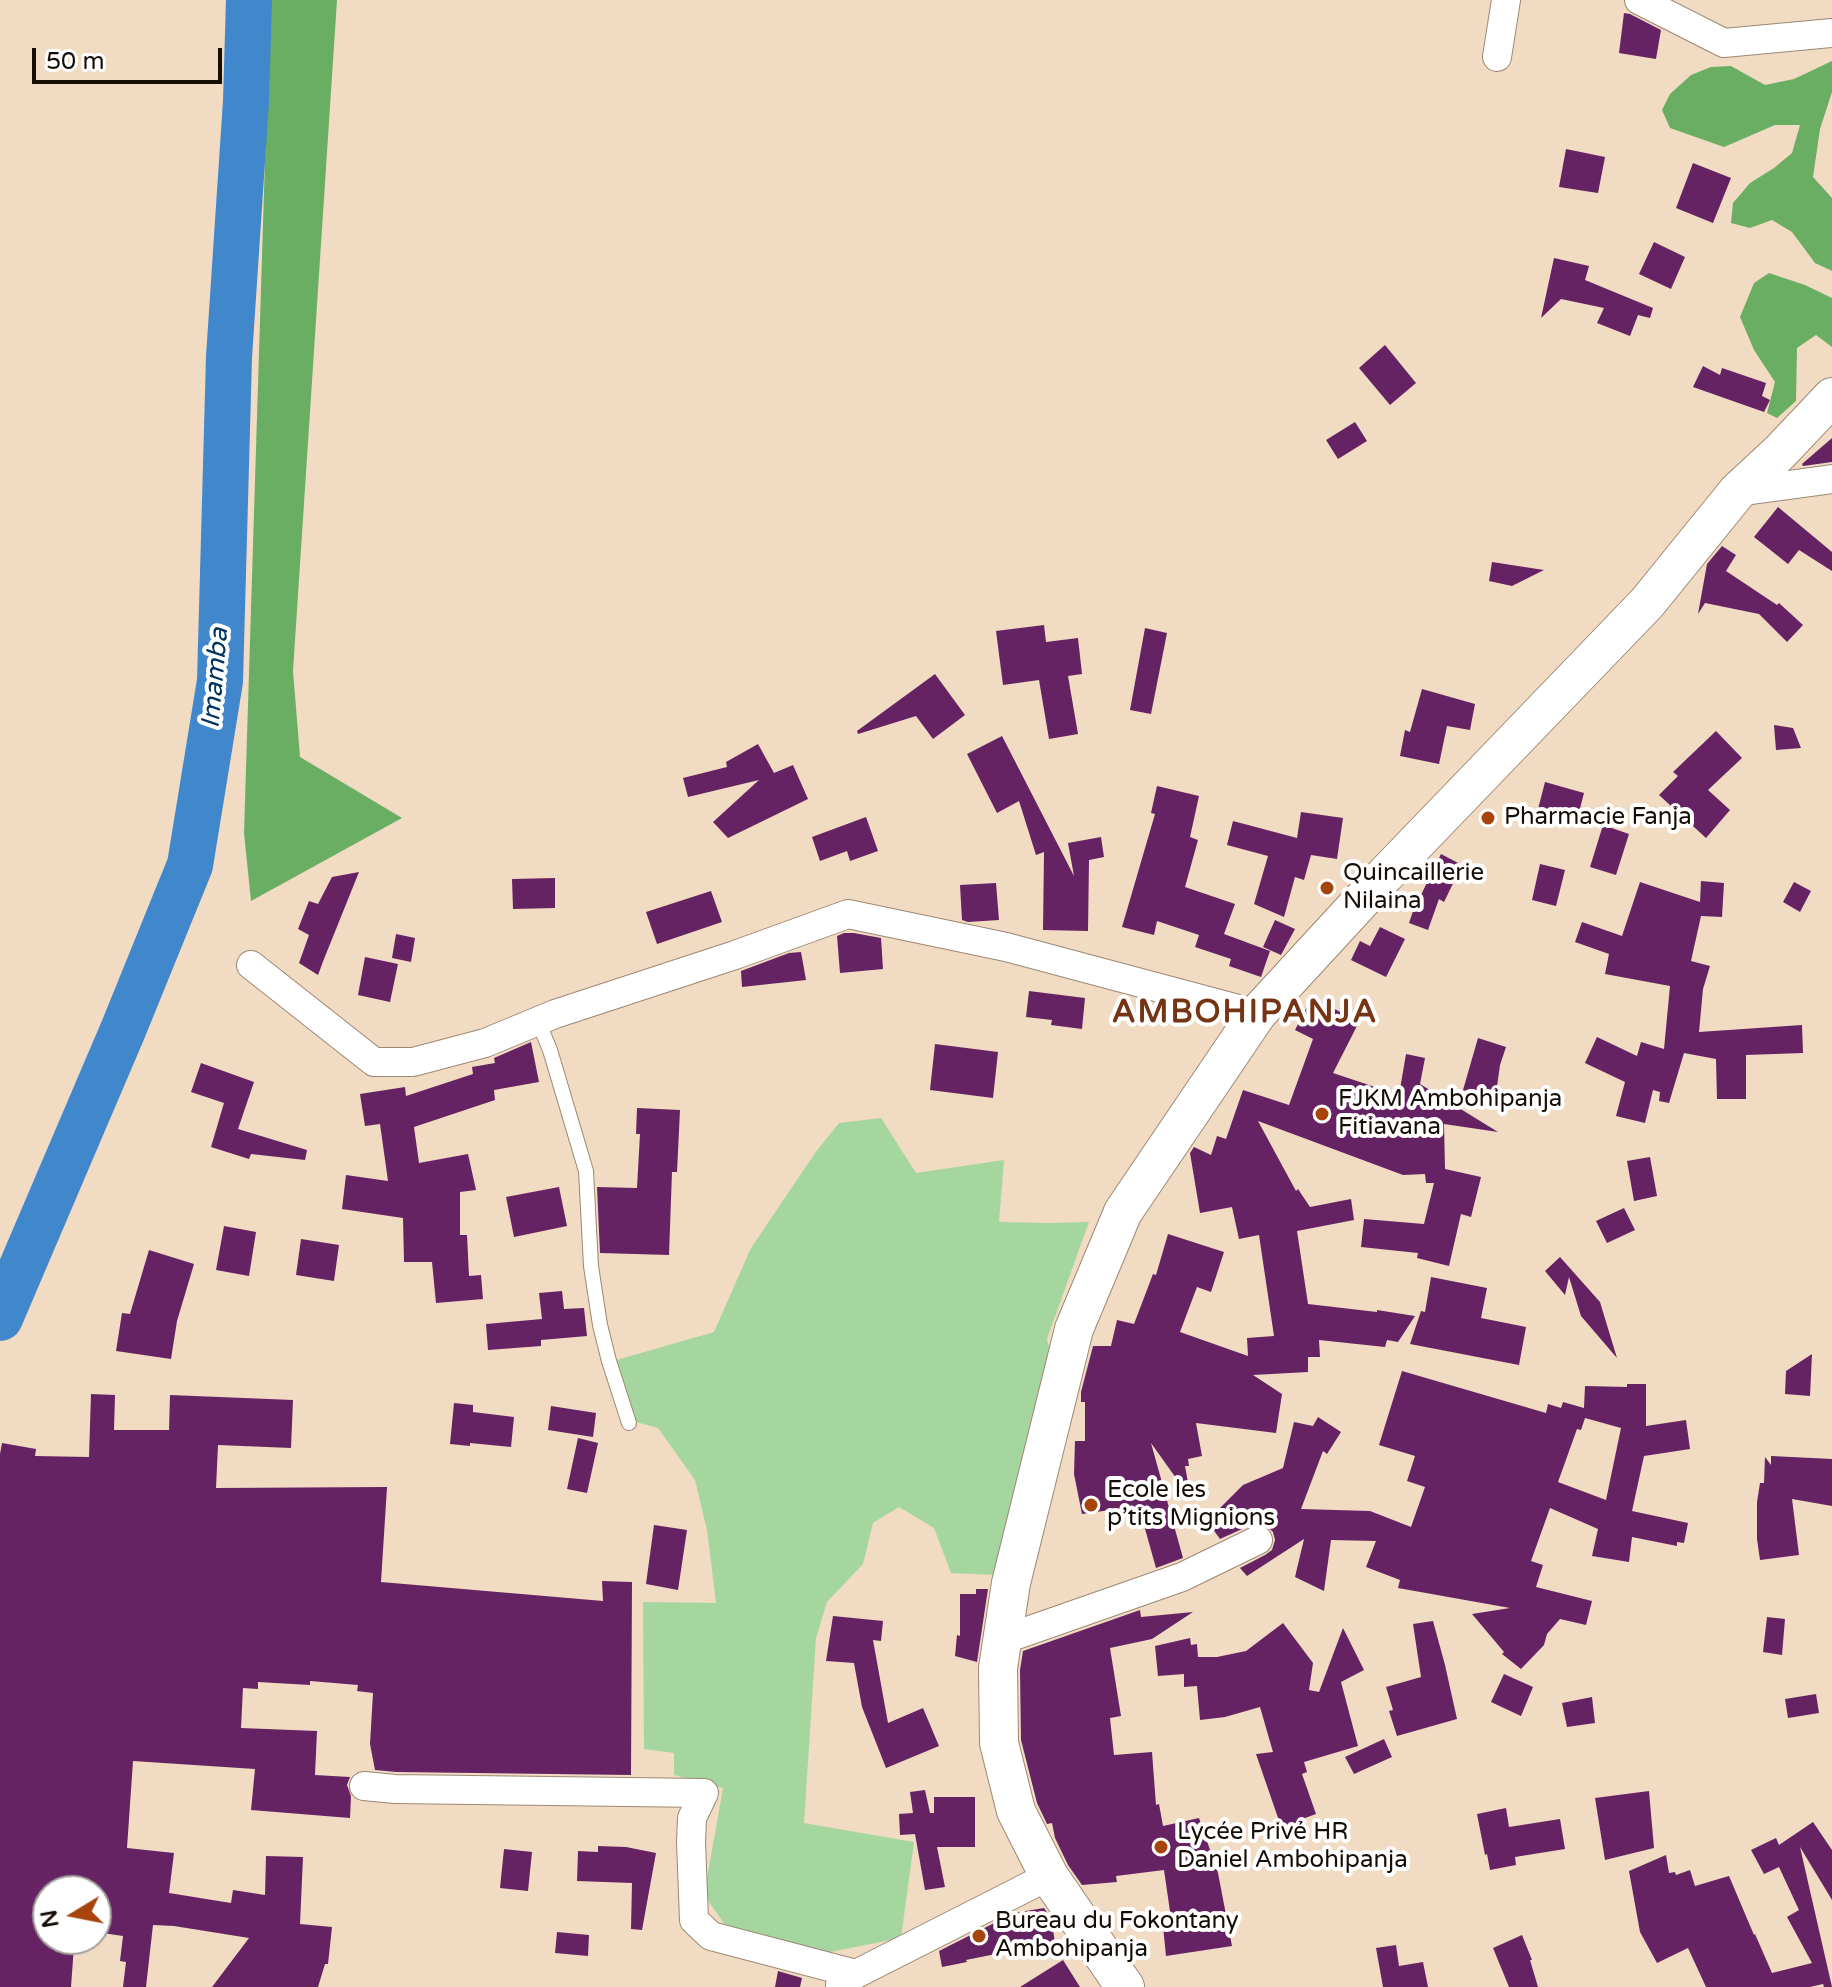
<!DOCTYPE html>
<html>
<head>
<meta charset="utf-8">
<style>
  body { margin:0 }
  #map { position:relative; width:1832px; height:1987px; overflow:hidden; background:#f1dbc3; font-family:"Varela Round",sans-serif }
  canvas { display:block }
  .north { position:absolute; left:32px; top:1875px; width:80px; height:80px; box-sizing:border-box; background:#fff; border:2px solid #a19f9b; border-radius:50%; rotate:260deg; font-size:22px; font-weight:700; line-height:32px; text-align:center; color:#150e06 }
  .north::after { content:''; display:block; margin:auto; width:28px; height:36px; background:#a7440b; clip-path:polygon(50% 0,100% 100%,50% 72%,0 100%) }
  .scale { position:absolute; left:32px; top:48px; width:190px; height:36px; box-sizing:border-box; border:4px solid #150e06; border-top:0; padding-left:10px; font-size:24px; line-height:28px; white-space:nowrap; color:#150e06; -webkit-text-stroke:6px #fff; paint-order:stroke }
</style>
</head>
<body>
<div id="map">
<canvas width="1832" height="1987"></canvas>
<div class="north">N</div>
<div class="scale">50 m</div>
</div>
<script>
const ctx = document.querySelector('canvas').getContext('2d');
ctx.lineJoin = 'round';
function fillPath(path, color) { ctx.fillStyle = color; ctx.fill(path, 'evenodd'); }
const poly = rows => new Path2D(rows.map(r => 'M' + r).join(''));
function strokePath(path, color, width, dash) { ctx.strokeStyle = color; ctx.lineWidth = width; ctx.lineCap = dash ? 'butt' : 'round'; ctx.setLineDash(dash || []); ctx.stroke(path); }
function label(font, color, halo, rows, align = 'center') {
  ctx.font = font + ' "Varela Round",sans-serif'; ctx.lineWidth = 8; ctx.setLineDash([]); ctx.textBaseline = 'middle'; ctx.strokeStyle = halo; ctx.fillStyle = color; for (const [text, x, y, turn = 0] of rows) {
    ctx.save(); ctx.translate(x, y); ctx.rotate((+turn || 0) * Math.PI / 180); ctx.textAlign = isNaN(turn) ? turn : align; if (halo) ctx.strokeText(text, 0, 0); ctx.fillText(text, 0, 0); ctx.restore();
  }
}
const green = poly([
  [881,1118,916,1173,1004,1160,999,1222,1047,1223,1089,1222,1047,1339,1051,1354,996,1575,951,1573,934,1528,899,1507,873,1523,863,1564,827,1602,816,1638,804,1823,914,1842,901,1938,815,1955,730,1932,704,1895,723,1788,674,1775,674,1753,644,1749,643,1602,716,1603,707,1530,695,1480,658,1428,636,1422,613,1361,714,1332,751,1248,815,1153,839,1123]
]);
const forest = poly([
  [270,0,337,0,293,671,300,757,402,818,251,901,244,833],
  [1832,61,1832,92,1820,129,1813,177,1832,198,1832,271,1815,263,1792,232,1772,220,1750,228,1731,223,1733,203,1750,183,1774,168,1792,153,1800,125,1775,125,1724,147,1670,128,1662,110,1670,94,1691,75,1711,67,1731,66,1765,85,1794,79],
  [1769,273,1805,285,1832,298,1832,347,1816,335,1797,348,1796,401,1777,418,1767,413,1775,382,1754,350,1740,317,1754,283]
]);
const river = poly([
  [0,1318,123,1030,190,865,220,681,229,357,246,101,249,0]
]);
const building = poly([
  [1624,13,1630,14,1661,30,1656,59,1619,53],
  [1566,149,1605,157,1598,193,1559,187],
  [1693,163,1731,178,1713,223,1676,208],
  [1654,242,1685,257,1671,289,1639,274],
  [1554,258,1589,266,1585,280,1653,308,1650,318,1638,315,1630,336,1597,323,1604,308,1561,299,1541,318],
  [1385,345,1416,383,1390,405,1359,368],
  [1703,366,1720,375,1722,368,1766,383,1762,396,1770,400,1764,412,1693,387],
  [1355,422,1367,441,1338,459,1326,440],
  [1832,438,1832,462,1803,466,1802,464],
  [1778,507,1832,552,1832,571,1799,550,1788,564,1754,537],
  [1722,546,1736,555,1726,571,1777,605,1779,603,1803,625,1787,642,1759,614,1705,603,1698,614,1707,564],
  [1492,562,1544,570,1512,586,1489,581],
  [1044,625,1046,642,1078,638,1082,674,1068,676,1078,734,1049,739,1039,680,1003,685,996,631],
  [1145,628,1167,633,1151,714,1130,710],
  [935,674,965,715,933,739,916,716,858,734,857,731],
  [1422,689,1475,704,1470,730,1447,726,1439,764,1400,756,1405,730,1410,732],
  [1774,725,1793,728,1801,748,1776,750],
  [1716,731,1742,758,1708,790,1730,810,1706,838,1659,795,1678,776,1673,772],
  [1002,736,1074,876,1068,843,1101,837,1104,857,1089,860,1088,931,1043,930,1044,852,1036,855,1019,801,997,813,967,754],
  [758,744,774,773,793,765,808,799,728,838,713,822,759,780,688,797,683,778,727,767,726,762],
  [1545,782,1584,793,1576,824,1537,813],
  [1157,786,1199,796,1190,837,1198,840,1185,887,1235,904,1224,934,1270,951,1261,977,1229,966,1231,959,1195,947,1199,935,1157,921,1154,935,1122,927,1155,814,1151,813],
  [1301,812,1343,818,1337,859,1311,855,1304,880,1295,877,1284,917,1254,904,1268,856,1227,845,1233,821,1297,838],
  [866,817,878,851,850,861,847,851,820,861,812,837],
  [1603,825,1629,834,1616,875,1590,867],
  [1441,854,1462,865,1444,902,1439,899,1428,930,1409,923,1417,899,1419,899],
  [1540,864,1565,870,1556,906,1532,900],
  [359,872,324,959,318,975,299,963,309,935,298,929,309,901,318,904,332,877],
  [555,878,555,908,513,909,512,879],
  [1701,881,1724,883,1722,917,1701,916,1691,961,1710,966,1703,989,1699,1032,1802,1025,1803,1053,1746,1055,1746,1099,1717,1099,1716,1059,1684,1053,1669,1103,1659,1101,1660,1092,1653,1090,1645,1123,1616,1116,1625,1082,1585,1063,1597,1037,1637,1056,1641,1042,1664,1049,1670,986,1605,974,1609,954,1575,942,1582,922,1622,936,1640,882,1700,902],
  [1794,882,1811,891,1800,912,1783,902],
  [996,883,999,920,968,922,962,920,960,885],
  [711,891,722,922,657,944,646,912],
  [1275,920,1295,929,1281,955,1263,947],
  [1380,927,1405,939,1386,977,1351,960,1360,941,1370,946],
  [844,933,854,933,881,938,883,969,840,973,837,936],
  [396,934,415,938,411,962,392,958],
  [801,952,806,980,742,987,741,971,789,953],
  [365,957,398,964,390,1002,358,995],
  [1029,991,1085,998,1082,1029,1051,1025,1052,1020,1026,1017],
  [1312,997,1359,1022,1333,1073,1399,1095,1406,1054,1425,1058,1420,1084,1498,1132,1444,1124,1445,1169,1481,1177,1471,1217,1461,1214,1449,1266,1417,1258,1418,1253,1361,1247,1364,1219,1424,1224,1434,1183,1426,1183,1425,1174,1403,1175,1258,1121,1296,1191,1298,1189,1310,1207,1351,1199,1354,1220,1297,1231,1308,1304,1377,1312,1377,1310,1415,1316,1398,1342,1387,1340,1385,1347,1319,1340,1320,1357,1308,1357,1308,1372,1253,1375,1282,1394,1276,1433,1196,1423,1202,1456,1188,1459,1189,1466,1185,1466,1191,1499,1151,1443,1183,1558,1156,1568,1140,1511,1111,1514,1110,1510,1082,1514,1074,1474,1075,1441,1085,1441,1085,1402,1081,1402,1081,1392,1093,1346,1111,1346,1117,1320,1134,1324,1153,1274,1156,1275,1168,1234,1224,1252,1211,1292,1197,1287,1180,1332,1248,1356,1247,1338,1274,1336,1259,1235,1239,1239,1232,1207,1200,1213,1190,1153,1194,1147,1211,1155,1217,1136,1226,1139,1243,1090,1289,1105,1313,1039,1295,1030],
  [1478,1038,1506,1047,1500,1065,1495,1101,1463,1090],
  [531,1042,539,1082,494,1090,495,1100,414,1127,419,1163,468,1154,476,1190,460,1192,460,1235,467,1235,469,1276,481,1275,483,1299,436,1303,432,1262,404,1262,403,1218,342,1209,346,1175,388,1181,380,1124,365,1126,360,1094,405,1087,406,1096,473,1074,472,1067,495,1063,494,1058],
  [935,1044,998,1052,993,1098,930,1090],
  [201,1063,254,1082,238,1129,307,1150,305,1160,251,1154,249,1159,211,1147,224,1103,191,1092],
  [637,1108,680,1110,677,1172,672,1172,669,1255,600,1253,597,1187,637,1188,640,1134,636,1134],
  [1650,1157,1657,1196,1634,1201,1627,1161],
  [559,1187,567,1226,514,1237,506,1197],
  [1624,1208,1635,1230,1607,1243,1596,1221],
  [224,1226,256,1232,249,1276,216,1270],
  [301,1239,339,1245,334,1281,296,1275],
  [149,1250,194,1264,177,1321,171,1359,116,1351,122,1313,130,1314],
  [1560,1257,1600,1302,1617,1358,1581,1316,1569,1277,1565,1295,1545,1271],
  [1431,1277,1487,1288,1481,1318,1526,1327,1519,1365,1410,1344,1421,1311,1425,1312],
  [562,1291,564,1309,584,1308,587,1336,541,1340,541,1346,488,1350,486,1324,542,1319,539,1293],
  [1812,1354,1810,1396,1785,1394,1786,1371],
  [1402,1371,1546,1413,1548,1404,1561,1408,1563,1402,1584,1408,1585,1386,1627,1387,1627,1384,1646,1384,1646,1426,1686,1420,1690,1449,1644,1456,1632,1511,1688,1523,1684,1543,1677,1542,1677,1546,1632,1537,1629,1562,1592,1556,1598,1529,1550,1508,1531,1561,1543,1565,1536,1587,1592,1601,1586,1625,1560,1619,1547,1634,1544,1645,1521,1669,1502,1654,1504,1652,1472,1614,1510,1608,1398,1588,1400,1580,1366,1567,1376,1541,1331,1540,1324,1591,1295,1577,1304,1539,1247,1576,1240,1568,1265,1555,1272,1550,1275,1540,1273,1532,1267,1526,1258,1523,1251,1525,1220,1539,1207,1521,1243,1485,1283,1468,1294,1422,1313,1426,1318,1417,1341,1432,1327,1454,1323,1451,1301,1509,1370,1511,1411,1527,1425,1487,1407,1481,1415,1456,1379,1445],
  [1585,1418,1621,1428,1606,1500,1558,1482,1577,1429,1581,1430],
  [91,1394,115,1395,114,1430,169,1430,170,1395,293,1400,291,1448,218,1445,216,1488,387,1487,381,1582,603,1601,602,1581,632,1582,631,1775,396,1772,375,1770,370,1744,373,1693,357,1691,358,1685,310,1681,310,1685,258,1682,258,1689,243,1688,241,1728,317,1731,315,1775,350,1777,347,1785,351,1796,350,1818,251,1810,255,1769,133,1761,127,1848,174,1853,169,1893,231,1903,233,1890,265,1895,266,1856,303,1857,300,1924,332,1927,328,1964,325,1964,318,1987,212,1987,249,1938,174,1926,153,1925,146,1987,123,1987,126,1962,120,1961,123,1936,96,1932,96,1891,48,1891,48,1944,74,1946,71,1987,0,1987,0,1454,2,1443,36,1449,35,1456,89,1457],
  [454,1403,473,1405,473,1412,514,1417,511,1447,470,1443,470,1446,450,1444],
  [551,1406,596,1413,593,1437,548,1430],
  [578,1438,598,1443,587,1493,567,1489],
  [1771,1456,1832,1459,1832,1506,1792,1499,1799,1555,1760,1560,1757,1539,1757,1502,1760,1483,1764,1483,1765,1457,1771,1465],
  [654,1525,687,1530,678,1590,646,1584],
  [976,1589,988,1589,977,1662,955,1656,957,1635,960,1636,960,1594,976,1594],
  [1140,1610,1141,1617,1193,1612,1152,1639,1110,1648,1121,1716,1110,1718,1114,1755,1152,1752,1156,1805,1159,1804,1163,1826,1199,1818,1218,1873,1232,1946,1166,1956,1163,1926,1172,1925,1164,1870,1116,1876,1117,1882,1082,1885,1068,1865,1055,1838,1052,1823,1047,1824,1037,1803,1021,1740,1020,1670,1023,1651],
  [833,1616,883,1621,881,1641,873,1640,888,1723,923,1708,939,1746,886,1768,862,1707,854,1663,826,1661],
  [1767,1617,1785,1619,1782,1655,1763,1652],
  [1433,1621,1445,1665,1457,1719,1397,1736,1389,1711,1393,1710,1386,1687,1421,1677,1413,1624],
  [1283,1623,1313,1663,1309,1690,1319,1692,1343,1628,1364,1670,1341,1682,1358,1746,1304,1762,1307,1772,1302,1774,1316,1814,1305,1818,1309,1835,1286,1841,1256,1754,1273,1752,1260,1707,1225,1717,1200,1720,1197,1686,1184,1687,1184,1674,1158,1676,1155,1646,1190,1638,1191,1645,1197,1644,1198,1657,1217,1657,1246,1651],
  [1504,1674,1533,1687,1521,1716,1491,1702],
  [1816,1694,1819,1713,1788,1718,1785,1699],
  [1592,1697,1595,1723,1567,1727,1562,1703],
  [1384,1739,1392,1757,1354,1774,1345,1757],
  [925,1790,930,1813,934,1813,934,1797,975,1797,975,1847,937,1847,945,1887,925,1890,915,1834,900,1835,899,1814,913,1813,910,1792],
  [1649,1791,1654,1848,1605,1860,1595,1798],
  [1506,1808,1509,1827,1560,1819,1565,1849,1515,1857,1516,1865,1490,1870,1487,1854,1485,1855,1477,1814],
  [1813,1822,1832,1850,1832,1900,1800,1847,1832,1987,1824,1987,1823,1984,1810,1987,1706,1987,1688,1948,1657,1963,1640,1932,1629,1871,1666,1855,1669,1873,1675,1872,1676,1875,1690,1870,1695,1886,1729,1876,1754,1935,1755,1934,1772,1973,1812,1963,1787,1917,1799,1910,1779,1867,1764,1874,1751,1850,1776,1838,1779,1845],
  [598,1846,626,1847,656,1853,642,1930,631,1929,632,1883,577,1881,578,1851,598,1852],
  [504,1849,532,1852,528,1891,500,1888],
  [1044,1908,1051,1918,1055,1942,966,1960,967,1962,942,1967,939,1951,1014,1913],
  [557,1932,589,1935,588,1956,555,1953],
  [1522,1935,1532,1960,1530,1960,1538,1987,1509,1987,1493,1948],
  [1396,1945,1399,1966,1423,1962,1428,1987,1383,1987,1376,1948],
  [1063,1960,1080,1987,1020,1987],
  [778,1971,802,1978,800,1987,775,1987]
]);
const lane = poly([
  [538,1021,550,1050,586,1171,591,1266,600,1325,609,1361,629,1423]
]);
const street = poly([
  [1639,0,1724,43,1832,33],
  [1497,57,1506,0],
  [1737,492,1832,479],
  [251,965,374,1062,413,1062,485,1043,555,1014,735,955,848,914,1006,947,1257,1014],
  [1002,1640,1182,1577,1258,1540],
  [364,1786,395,1789,704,1793,692,1818,691,1842,694,1920,711,1936,856,1974],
  [840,1985,856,1974,1049,1876]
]);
const secondary = poly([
  [1125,1987,1049,1876,1016,1811,999,1743,998,1668,1011,1583,1074,1329,1123,1212,1257,1014,1385,875,1647,603,1737,492,1780,452,1832,397]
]);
const markers = [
  [1488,818,8,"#a7440b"],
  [1327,888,8,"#a7440b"],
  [1322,1114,8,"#a7440b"],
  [1091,1505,8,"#a7440b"],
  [1161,1847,8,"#a7440b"],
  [979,1936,8,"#a7440b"]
];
const poiNames = [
  ["Pharmacie Fanja",1504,818],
  ["Quincaillerie",1343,874],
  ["Nilaina",1343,902],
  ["FJKM Ambohipanja",1338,1100],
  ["Fitiavana",1338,1128],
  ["Ecole les",1107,1491],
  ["p’tits Mignions",1107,1519],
  ["Lycée Privé HR",1177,1833],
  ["Daniel Ambohipanja",1177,1861],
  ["Bureau du Fokontany",995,1922],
  ["Ambohipanja",995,1950]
];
const waterNames = [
  ["Imamba",216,678,-85]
];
const districtNames = [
  ["AMBOHIPANJA",1245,1014]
];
fillPath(green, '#a6d6a0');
fillPath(forest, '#6aae63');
strokePath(river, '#4187cc', 46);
fillPath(building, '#662363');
strokePath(lane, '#9c8872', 16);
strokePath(street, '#9c8872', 30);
strokePath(secondary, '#9c8872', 40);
strokePath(lane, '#fff', 14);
strokePath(street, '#fff', 28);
strokePath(secondary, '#fff', 38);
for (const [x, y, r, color] of markers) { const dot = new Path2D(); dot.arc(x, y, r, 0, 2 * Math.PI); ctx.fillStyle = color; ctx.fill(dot); strokePath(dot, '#fff', 3); }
label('24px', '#150e06', '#fff', poiNames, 'left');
label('italic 26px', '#003360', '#fff', waterNames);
ctx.letterSpacing = '2px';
label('bold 32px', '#753515', '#fff', districtNames);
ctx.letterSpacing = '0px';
</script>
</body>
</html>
